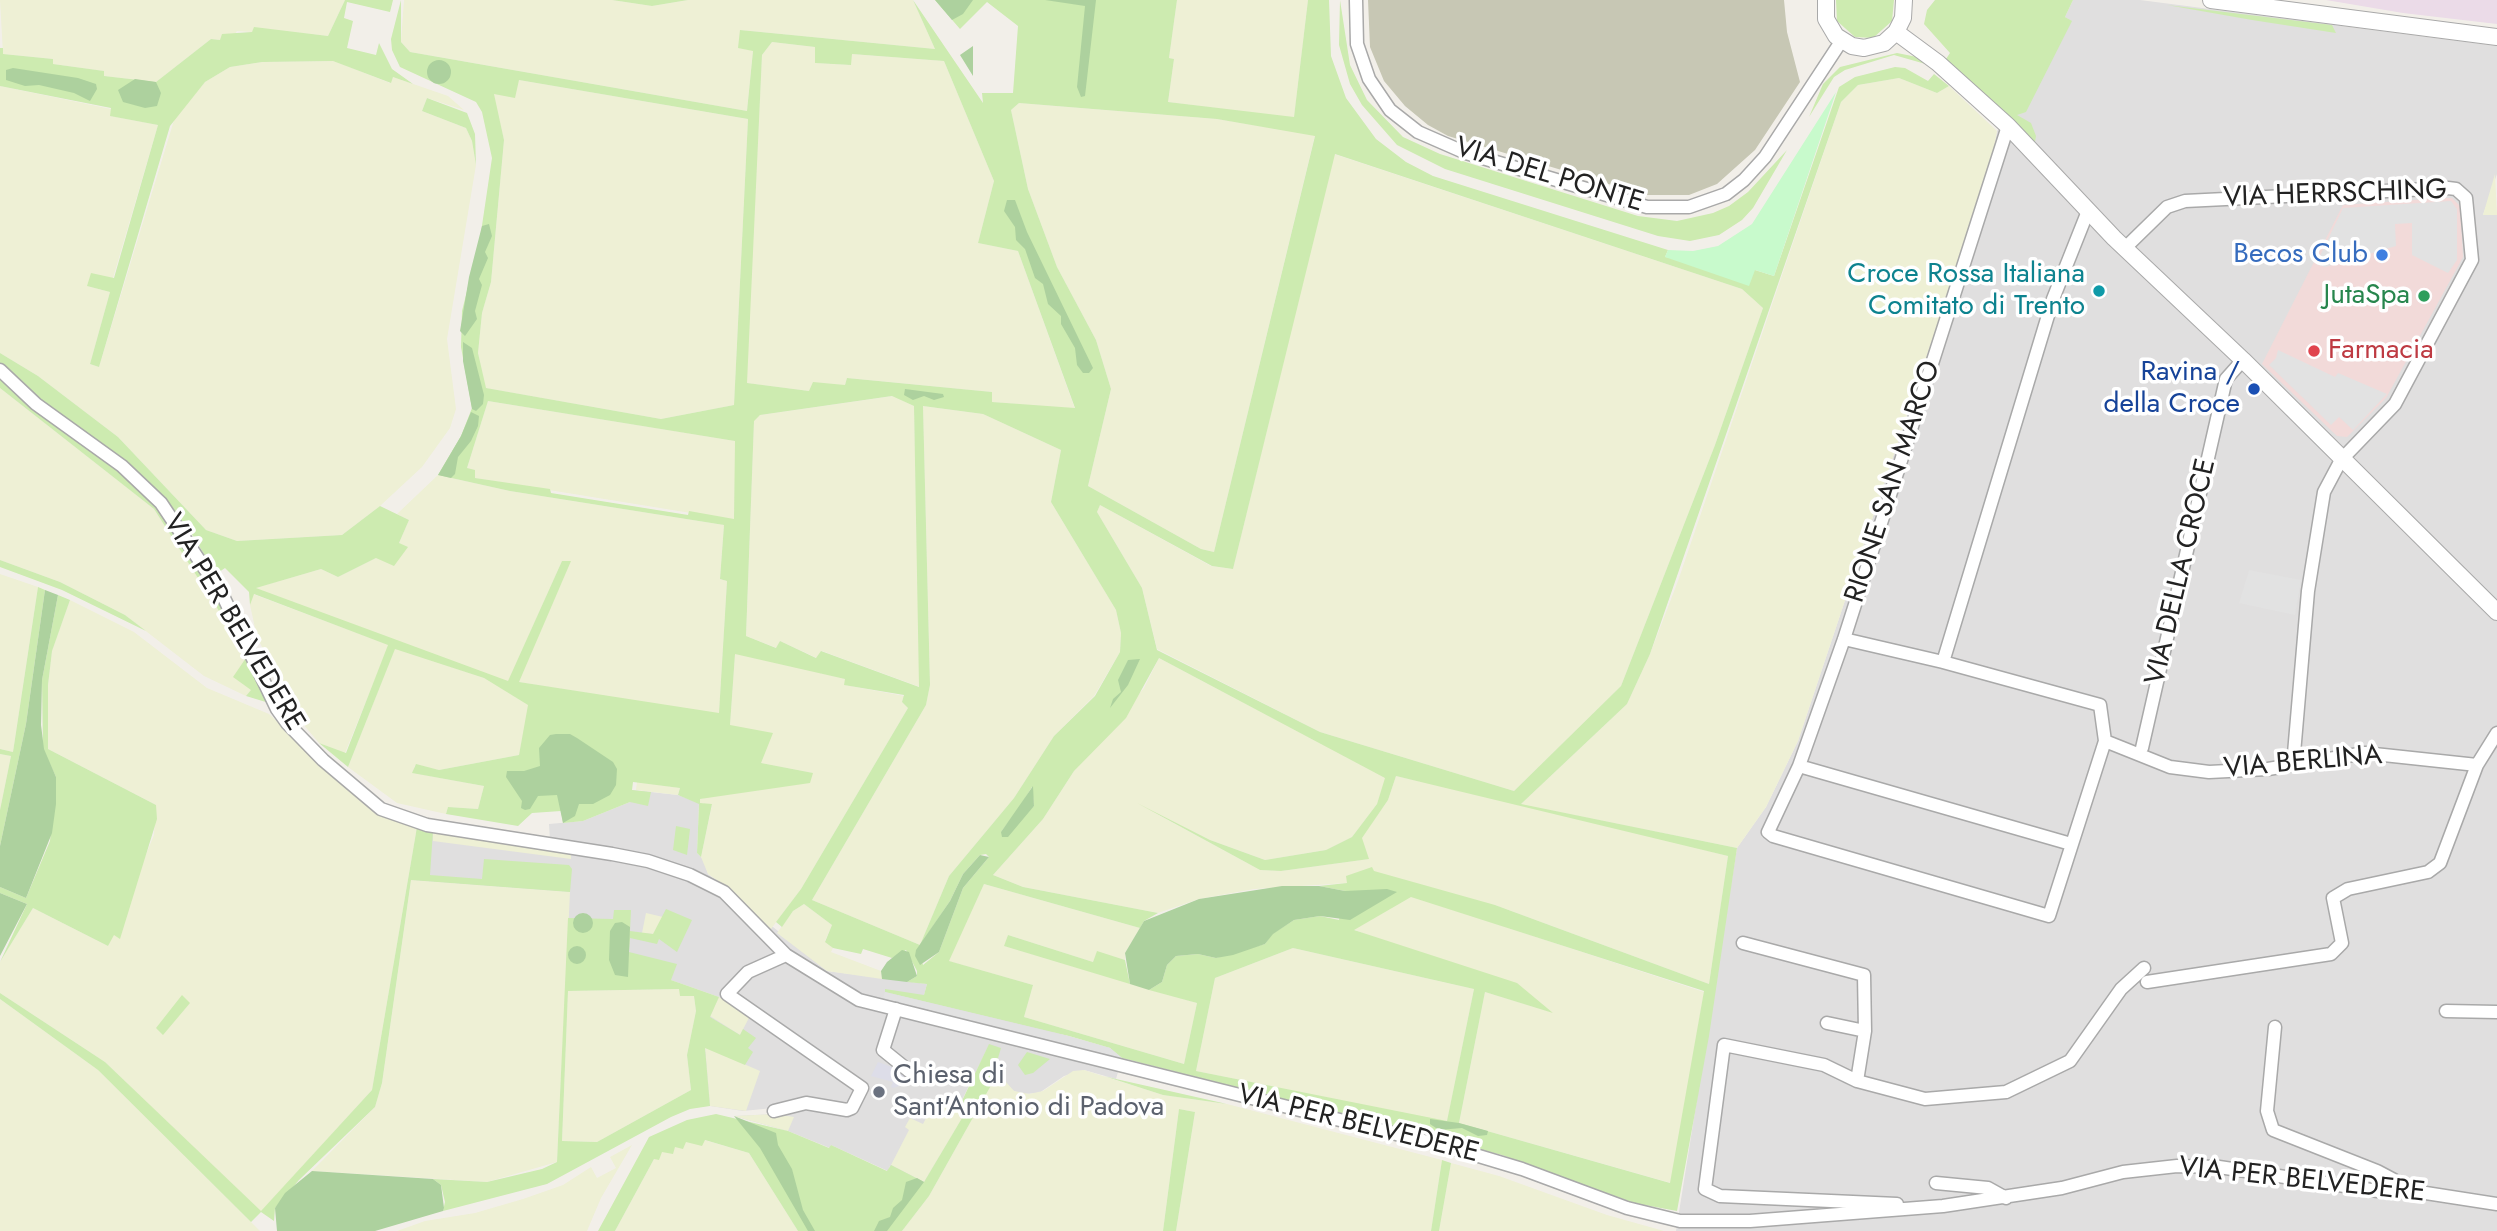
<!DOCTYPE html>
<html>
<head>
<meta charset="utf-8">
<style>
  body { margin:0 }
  canvas { display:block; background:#f2efe9 }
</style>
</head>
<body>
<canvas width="2497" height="1231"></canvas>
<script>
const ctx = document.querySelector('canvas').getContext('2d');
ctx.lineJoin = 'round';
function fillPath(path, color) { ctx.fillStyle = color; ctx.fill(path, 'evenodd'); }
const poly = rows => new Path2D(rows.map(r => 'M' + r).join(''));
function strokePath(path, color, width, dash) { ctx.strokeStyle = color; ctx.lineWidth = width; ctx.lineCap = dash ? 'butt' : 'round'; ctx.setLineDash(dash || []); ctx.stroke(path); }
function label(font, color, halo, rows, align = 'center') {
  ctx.font = font + ' Jost,sans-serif'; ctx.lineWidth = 7; ctx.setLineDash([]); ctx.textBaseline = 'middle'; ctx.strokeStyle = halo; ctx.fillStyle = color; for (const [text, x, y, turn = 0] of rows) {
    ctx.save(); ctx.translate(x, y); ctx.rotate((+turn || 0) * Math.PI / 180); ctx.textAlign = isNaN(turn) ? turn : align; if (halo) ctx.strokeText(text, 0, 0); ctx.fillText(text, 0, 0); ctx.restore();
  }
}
const residential = poly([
  [2073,0,2140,0,2497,46,2497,174,2483,215,2497,215,2497,1231,1676,1231,1737,848,1766,807,1798,741,1992,161,1997,131,2071,21,2065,17],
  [632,790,678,795,699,803,697,853,705,861,708,874,827,971,927,984,924,995,1110,1048,1122,1058,1116,1079,1084,1070,1064,1076,1039,1093,1024,1094,1014,1091,1002,1081,996,1065,1000,1048,989,1045,961,1102,968,1107,924,1182,890,1166,888,1171,831,1145,830,1148,788,1131,734,1116,775,1114,773,1108,743,1111,710,1106,705,1054,710,1016,719,997,671,980,566,975,569,892,411,880,417,827,550,840,549,824,583,821,630,802]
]);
const commercial = poly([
  [2443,198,2452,198,2460,206,2463,257,2386,398,2347,437,2337,436,2262,364,2343,205]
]);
const industrial = poly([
  [2326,0,2497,0,2497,24,2403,13]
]);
const construction = poly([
  [1368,0,1784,0,1787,32,1800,82,1755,150,1717,184,1689,195,1645,195,1448,136,1428,125,1405,106,1384,81,1370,47]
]);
const farmland = poly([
  [0,0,345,0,328,36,255,28,252,32,237,31,234,35,220,40,211,39,156,82,103,76,103,71,53,64,53,59,3,54],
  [404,0,612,0,652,6,688,0,913,0,935,49,740,30,753,50,747,111,410,52,401,42],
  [1177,0,1308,0,1294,118,1168,102,1174,59,1169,58],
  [772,42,815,47,816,63,850,65,852,54,944,61,994,181,978,243,1018,251,1075,409,992,402,992,392,847,378,845,385,809,391,746,383,762,55],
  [334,61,390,83,393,77,448,96,464,110,427,98,422,111,466,128,472,141,476,165,447,339,456,409,450,428,422,467,380,506,342,535,237,541,206,530,118,437,38,376,0,353,0,86,111,109,111,116,158,125,113,278,87,286,110,292,90,364,99,367,175,117,205,82,230,67,262,62],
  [1899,78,1937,93,1949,86,1997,131,1992,161,1798,741,1766,807,1737,848,1544,809,1728,856,1709,984,1495,905,1347,883,1254,889,1199,899,1158,913,1023,887,993,875,1043,819,1074,771,1144,688,1159,658,1386,778,1377,804,1352,837,1326,850,1265,860,1210,840,1155,813,1260,870,1281,871,1368,859,1361,838,1388,800,1396,776,1521,804,1627,704,1650,654,1678,581,1841,102,1858,85],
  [519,80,748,119,734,405,661,419,485,388,478,353,482,313,491,282,504,140,493,94],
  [1019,103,1217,119,1315,135,1214,552,1201,549,1088,486,1111,389,1096,340,1057,267,1028,189,1011,110],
  [1334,154,1742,289,1763,308,1715,445,1621,686,1514,791,1320,732,1157,649,1142,588,1097,512,1100,505,1211,566,1233,569],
  [2495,174,2497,215,2483,215],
  [0,388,154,509,228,624,235,627,248,655,252,690,246,696,204,676,125,615,60,582,0,560],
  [893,396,914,406,920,687,822,651,817,658,780,641,777,648,746,636,754,420,760,415],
  [488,401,736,441,734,520,475,478,467,468],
  [923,406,983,414,1061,450,1051,502,1116,610,1121,633,1120,652,1094,696,1054,736,1014,798,949,876,920,945,812,900,926,705,930,685],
  [438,475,510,491,724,525,720,579,727,581,719,714,518,682,570,562,562,561,508,682,255,588,321,569,338,577,376,558,399,543,409,520,397,514],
  [0,574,38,587,13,752,0,749],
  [253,594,389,645,345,753,319,743,298,718,257,637,250,605],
  [70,600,134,632,207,688,269,714,333,773,417,827,372,1090,261,1212,105,1062,0,993,0,962,33,908,108,946,154,835,156,805,48,749,48,685,52,650],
  [395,648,484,678,529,705,519,755,439,770,415,765,413,773,484,786,478,809,448,807,446,814,397,803,348,767],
  [735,653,846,679,845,685,904,696,902,702,908,708,801,889,771,929,728,888,708,874,701,857,712,805,699,803,700,799,812,773,760,763,730,725],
  [0,754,11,756,0,810],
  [637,782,680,788,678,795,636,790],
  [433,831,571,854,571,859,433,841],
  [411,880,570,892,557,1162,487,1182,312,1171,375,1107,382,1083],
  [984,884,1140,928,1125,953,1125,960,1097,952,1093,962,1008,935,1005,946,1197,1003,1184,1064,1024,1017,1033,985,948,961],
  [1411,896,1704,992,1671,1183,1459,1123,1485,992,1551,1012,1353,929],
  [804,904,832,925,825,941,833,948,831,952,881,971,882,979,827,971,777,933,793,911],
  [646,913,663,917,654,934,642,933],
  [1293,948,1474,989,1447,1122,1196,1071,1215,978],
  [679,989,694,996,696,1011,687,1055,691,1090,597,1142,562,1141,568,991],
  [719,997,750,1016,740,1035,710,1016],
  [0,999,98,1070,260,1231,0,1231],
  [705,1047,760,1071,746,1111,710,1106],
  [1084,1070,1163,1095,1227,1104,1442,1160,1431,1231,1176,1231,1195,1112,1179,1109,1163,1231,902,1231,929,1196,998,1073,1014,1091,1029,1094,1043,1091,1073,1071],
  [936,1099,964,1115,924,1182,891,1165,909,1130,905,1127,910,1118,923,1124],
  [775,1114,794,1117,788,1131,734,1116],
  [704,1140,749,1153,798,1231,615,1231,654,1159,662,1151,685,1142],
  [632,1145,601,1198,587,1231,397,1231,425,1221,475,1213,523,1199,563,1185,591,1167,597,1178,616,1168,610,1157],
  [1451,1163,1499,1176,1607,1215,1664,1231,1439,1231]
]);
const grass = poly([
  [345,0,393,0,390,12,347,2,344,18,353,21,347,48,376,55,379,43,392,69,413,84,393,77,391,83,333,61,262,62,230,67,205,82,170,126,99,367,90,364,110,292,87,286,91,273,114,278,158,125,110,116,111,108,0,86,0,48,3,48,3,54,53,59,53,64,104,71,104,76,156,82,211,39,220,40,222,34,252,32,254,27,328,36],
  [401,0,401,42,410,52,747,111,753,51,738,48,740,30,935,49,913,0,983,103,982,93,1013,93,1018,26,987,2,960,29,935,0,1177,0,1169,58,1174,59,1168,102,1294,117,1308,0,1329,0,1331,56,1346,98,1376,139,1406,162,1433,176,1668,250,1665,257,1755,270,1774,276,1839,87,1855,77,1895,67,1905,68,1928,81,1934,74,1949,86,1937,93,1899,78,1858,85,1841,102,1650,654,1627,704,1521,804,1737,848,1709,1036,1677,1211,1634,1203,1502,1155,1122,1058,1110,1048,1069,1036,885,992,885,989,924,995,927,984,907,982,917,976,917,971,906,950,892,958,863,949,861,954,833,948,825,942,832,925,804,904,793,911,782,927,776,922,801,889,908,708,902,702,904,695,844,685,845,679,735,654,730,725,773,733,761,763,813,773,810,783,700,799,700,803,712,804,701,857,697,853,699,804,678,795,680,788,633,782,632,790,651,792,648,806,630,802,583,821,563,823,561,811,532,813,518,826,446,814,448,807,478,809,484,786,412,773,416,764,439,770,519,755,528,705,484,678,395,649,348,767,319,743,346,753,388,645,254,594,250,605,249,592,225,568,216,574,193,536,139,473,44,403,0,365,0,353,38,376,118,437,206,530,237,541,342,535,380,506,409,520,399,543,408,547,394,566,376,558,338,577,321,569,256,588,508,681,562,561,571,561,519,682,719,713,727,581,720,579,724,525,510,491,438,475,461,436,472,408,461,347,462,311,480,239,492,158,482,112,476,102,400,67,392,50,391,39],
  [772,42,815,47,815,63,851,65,852,54,944,61,994,181,978,243,1018,251,1075,408,992,402,992,392,847,378,845,385,813,382,809,391,747,383,762,55],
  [519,80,748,119,734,405,661,419,486,388,478,353,482,313,491,282,504,140,494,94,515,98],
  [1019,103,1217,119,1315,136,1214,552,1201,549,1088,486,1111,389,1096,340,1057,267,1028,189,1011,110],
  [1335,154,1742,289,1763,308,1715,445,1621,686,1514,791,1320,732,1157,650,1142,588,1097,512,1100,505,1212,566,1233,569],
  [892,396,914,406,919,687,821,651,816,658,780,641,776,648,746,636,754,421,760,415],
  [488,401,735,441,734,519,689,511,688,515,551,493,550,489,475,478,475,470,467,468],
  [923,406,983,414,1061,450,1051,502,1116,610,1121,633,1120,652,1095,696,1054,736,1014,798,949,876,920,945,812,900,926,705,930,685],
  [1159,658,1385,778,1377,804,1352,837,1326,850,1265,860,1210,840,1137,803,1260,870,1281,871,1369,859,1362,838,1388,800,1396,776,1728,856,1709,984,1495,905,1374,871,1372,867,1346,876,1347,883,1319,886,1345,891,1339,920,1320,916,1294,920,1272,934,1265,944,1216,958,1198,954,1176,956,1167,965,1162,982,1149,990,1197,1003,1184,1064,1024,1017,1033,985,949,961,984,884,1140,928,1144,921,1158,913,1023,887,993,875,1043,819,1074,771,1126,718],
  [1032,787,1034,806,1001,832,1019,808],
  [986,854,989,857,963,888,939,952,923,965,918,948,950,901,963,874,980,855],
  [1411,897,1704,991,1670,1183,1459,1123,1485,992,1553,1013,1517,983,1354,930],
  [1293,948,1474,989,1447,1121,1196,1071,1215,978],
  [612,0,688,0,652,6],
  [1340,0,1350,65,1367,100,1403,137,1440,154,1638,216,1677,221,1713,213,1729,206,1748,192,1787,150,1753,208,1742,220,1719,235,1690,241,1658,236,1445,169,1397,145,1362,105,1350,84,1339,45],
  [1836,0,1894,0,1892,21,1873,38,1855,37,1837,21],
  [1935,0,2073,0,2065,17,2072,21,2026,112,2017,115,2031,123,2036,136,2035,142,1946,59,1950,53,1924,24,1927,10],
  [2167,5,2332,25,2336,33,2252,20],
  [1897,53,1917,57,1929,65,1894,55,1845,70,1834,77,1809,117,1823,84,1840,67],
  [427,98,467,113,475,134,476,165,472,141,466,128,422,111],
  [0,374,142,489,182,539,235,627,228,625,154,509,0,388],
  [0,560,60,582,125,615,146,631,62,590,0,567],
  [38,587,45,590,26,724,0,846,0,810,11,756,0,754,0,749,13,752],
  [58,595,70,600,52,651,48,685,48,749,156,805,157,819,120,939,114,935,108,946,33,908,0,962,27,904,0,893,0,887,26,898,50,841,56,777,43,749,42,680],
  [248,655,269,703,246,696,251,690,233,677],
  [676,826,690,829,687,855,673,850],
  [417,827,433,831,430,875,482,879,484,859,569,865,572,869,570,892,411,880,382,1083,375,1107,299,1180,275,1208,274,1221,261,1212,251,1222,98,1070,0,999,0,993,105,1062,261,1211,372,1090],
  [666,909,692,920,677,952,659,939,657,944,630,938,629,952,677,964,671,980,719,997,710,1017,740,1035,743,1029,756,1038,748,1048,753,1052,745,1065,705,1048,710,1106,690,1109,671,1117,547,1184,443,1211,445,1202,441,1185,433,1179,487,1182,542,1169,557,1162,568,918,613,919,614,910,631,910,630,931,653,934],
  [679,989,680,996,694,996,696,1011,687,1055,691,1090,597,1142,562,1141,568,991],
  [1008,935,1093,962,1097,951,1125,960,1130,984,1004,946],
  [182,995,190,1003,163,1035,156,1028],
  [989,1044,1001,1048,996,1065,998,1073,929,1196,902,1231,798,1231,749,1153,705,1140,702,1146,686,1142,683,1149,675,1147,673,1154,662,1152,659,1160,654,1159,615,1231,598,1231,649,1137,687,1120,716,1114,788,1131,829,1148,831,1145,887,1171,891,1165,924,1182,968,1108,961,1103],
  [1027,1052,1050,1059,1033,1073,1025,1075,1018,1065],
  [1104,1076,1116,1079,1227,1104,1163,1095],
  [1179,1109,1195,1112,1176,1231,1163,1231],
  [1442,1160,1451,1163,1439,1231,1431,1231]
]);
const forest = poly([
  [935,0,973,0,963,14,952,20],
  [1045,0,1096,0,1085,96,1081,97,1077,87,1085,6],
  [973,46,973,76,960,55],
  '427 72a12 12 0 1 1 24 0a12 12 0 1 1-24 0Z',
  [13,68,78,78,96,84,97,89,90,101,74,93,39,85,25,86,6,80,6,70],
  [135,79,156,82,161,93,157,106,145,108,123,102,118,90],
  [1007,200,1015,200,1027,232,1093,368,1089,373,1083,373,1077,365,1075,348,1061,324,1061,316,1048,304,1043,284,1035,278,1025,249,1016,240,1015,227,1004,211],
  [489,224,492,236,485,252,488,258,479,279,482,285,475,311,477,319,465,336,460,331,469,277,482,226],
  [463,342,472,348,484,395,483,404,476,411,472,409,463,361],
  [905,389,943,394,944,397,934,400,924,396,913,400,904,395],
  [471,412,479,416,478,426,471,441,458,457,455,474,451,478,438,475,461,436],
  [45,590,58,595,42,680,41,725,44,749,56,777,56,804,52,833,26,898,0,887,0,846,26,724],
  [1140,659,1128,685,1110,708,1113,699,1121,692,1118,680,1128,660],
  [556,734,570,734,577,738,613,762,617,769,616,785,610,795,593,804,579,804,575,816,563,823,557,795,538,796,530,809,525,810,521,808,522,801,506,777,507,771,524,771,540,766,539,748,550,735],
  [1033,786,1034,806,1008,837,1002,837,1001,832],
  [980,855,989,857,963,888,939,952,920,965,915,956,916,950,950,901,963,874],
  [1282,886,1319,886,1345,891,1387,889,1397,892,1350,920,1320,916,1294,920,1273,934,1265,944,1233,955,1216,958,1198,954,1176,956,1167,965,1162,982,1149,990,1130,984,1125,953,1144,921,1199,899],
  [0,893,27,904,0,956],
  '573 923a10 10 0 1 1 20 0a10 10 0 1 1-20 0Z',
  [622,922,630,927,628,977,615,975,609,960,610,931,615,923],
  '568 955a9 9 0 1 1 18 0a9 9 0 1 1-18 0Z',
  [902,950,909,952,917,976,907,982,882,979,881,971,887,962],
  [734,1116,776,1133,778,1145,792,1169,803,1210,815,1231,808,1231,760,1148],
  [1430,1119,1459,1123,1488,1131,1487,1135,1478,1136,1462,1128,1439,1130,1430,1124],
  [312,1171,433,1179,441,1185,444,1208,443,1211,375,1231,277,1231,275,1208,285,1193],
  [917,1178,924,1182,887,1231,874,1231,879,1221,890,1217,893,1208,902,1200,906,1182]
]);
const park = poly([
  [1836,92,1774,276,1755,270,1749,286,1665,257,1668,250,1693,251,1718,246,1752,224]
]);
const parking = poly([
  [2451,201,2457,209,2457,260,2448,273,2412,255,2412,223,2395,224,2396,246,2325,267,2316,264,2343,208],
  [2278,350,2335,377,2338,373,2387,394,2353,430,2339,417,2331,425,2269,365,2276,358],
  [2249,570,2301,580,2295,615,2239,603],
  [885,992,1068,1036,1110,1048,1122,1058,883,998]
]);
const plaza = poly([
  [878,1062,908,1073,899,1086,893,1088,891,1087,893,1082,871,1076]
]);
const minor = poly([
  [1356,0,1357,44,1369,79,1390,110,1418,132,1466,153,1647,207,1689,207,1726,194,1744,180,1765,157,1842,40],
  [2125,248,2167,207,2185,201,2448,188,2456,189,2466,198,2472,260,2395,404,2341,460,2324,492,2308,591,2293,765],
  [0,370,36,404,122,466,161,503,223,596,277,709,287,723,323,760,381,809,427,825,612,854,648,861,690,875,724,892,786,955,859,1000,1452,1148,1522,1169,1627,1208,1680,1221,1750,1221,1943,1206,2062,1188,2123,1172,2177,1166,2219,1167,2391,1193,2400,1189,2497,1204],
  [1844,639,1943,662,2100,705,2105,741,2049,916,1773,836,1768,832,1799,766,1844,639,2008,126],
  [1943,662,2053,299,2088,211],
  [2105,741,2170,767,2209,772,2268,769,2365,753,2477,765],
  [2142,748,2226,379,2243,360],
  [1799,766,2071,844],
  [1743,943,1864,975,1865,1031],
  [2147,982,2331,954,2342,943,2333,898,2348,889,2428,872,2440,863,2477,765,2497,733],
  [896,1009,883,1050,909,1071],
  [2446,1011,2497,1012],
  [1827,1023,1865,1031,1857,1081,1824,1065,1724,1045,1705,1189,1720,1196,1897,1204],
  [2275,1027,2267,1111,2273,1130,2377,1171,2394,1180,2400,1189],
  [1857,1081,1925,1099,2006,1092,2070,1061,2121,989,2144,968],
  [774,1111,806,1103,847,1110,852,1108,862,1088,727,994,748,972,786,955],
  [1936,1183,1988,1188,2006,1198]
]);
const tertiary = poly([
  [1826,0,1826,19,1836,36,1852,46,1864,48,1884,43,1896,32,1903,18,1904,0],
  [2211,0,2497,37],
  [1896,32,1938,63,2008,126,2114,238,2243,360,2497,612]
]);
const markers = [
  [2382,255,7,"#3f7fe0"],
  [2099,291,7,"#0f9aa8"],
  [2424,296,7,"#2e9e5b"],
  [2314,351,7,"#e0444e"],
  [2254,389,7,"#1a4fb4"],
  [879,1092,7,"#6b7280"]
];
const streetNames = [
  ["VIA DEL PONTE",1549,176,17],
  ["VIA HERRSCHING",2335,195,-2],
  ["RIONE SAN MARCO",1894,482,-72],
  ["VIA DELLA CROCE",2182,572,-77],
  ["VIA PER BELVEDERE",233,623,59],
  ["VIA BERLINA",2303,763,-5],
  ["VIA PER BELVEDERE",1358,1125,14],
  ["VIA PER BELVEDERE",2302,1181,6]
];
const shopNames = [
  ["Becos Club",2368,255]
];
const cultureNames = [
  ["Croce Rossa Italiana",2085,275],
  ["Comitato di Trento",2085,307]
];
const leisureNames = [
  ["JutaSpa",2410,296]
];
const healthNames = [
  ["Farmacia",2328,351]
];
const transitNames = [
  ["Ravina /",2240,373],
  ["della Croce",2240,405]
];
const worshipNames = [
  ["Chiesa di",893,1076],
  ["Sant'Antonio di Padova",893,1108]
];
fillPath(residential, '#e0dfdf');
fillPath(commercial, '#f2dad9');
fillPath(industrial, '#ebdbe8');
fillPath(construction, '#c7c7b4');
fillPath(farmland, '#eef0d5');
fillPath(grass, '#cdebb0');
fillPath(forest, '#add19e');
fillPath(park, '#c8facc');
fillPath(parking, '#e2e2e2');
fillPath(plaza, '#dddde8');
strokePath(minor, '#a9a9a9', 15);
strokePath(tertiary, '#a9a9a9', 18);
strokePath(minor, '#fff', 12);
strokePath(tertiary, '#fff', 16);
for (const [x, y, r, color] of markers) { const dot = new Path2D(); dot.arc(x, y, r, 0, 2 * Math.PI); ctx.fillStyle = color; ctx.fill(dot); strokePath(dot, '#fff', 2.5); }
label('28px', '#222', '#fff', streetNames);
label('28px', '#366cbe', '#fff', shopNames, 'right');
label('28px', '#0d838f', '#fff', cultureNames, 'right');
label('28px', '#27864d', '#fff', leisureNames, 'right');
label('28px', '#be3a42', '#fff', healthNames, 'left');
label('28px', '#164399', '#fff', transitNames, 'right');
label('28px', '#5b616d', '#fff', worshipNames, 'left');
</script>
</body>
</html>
